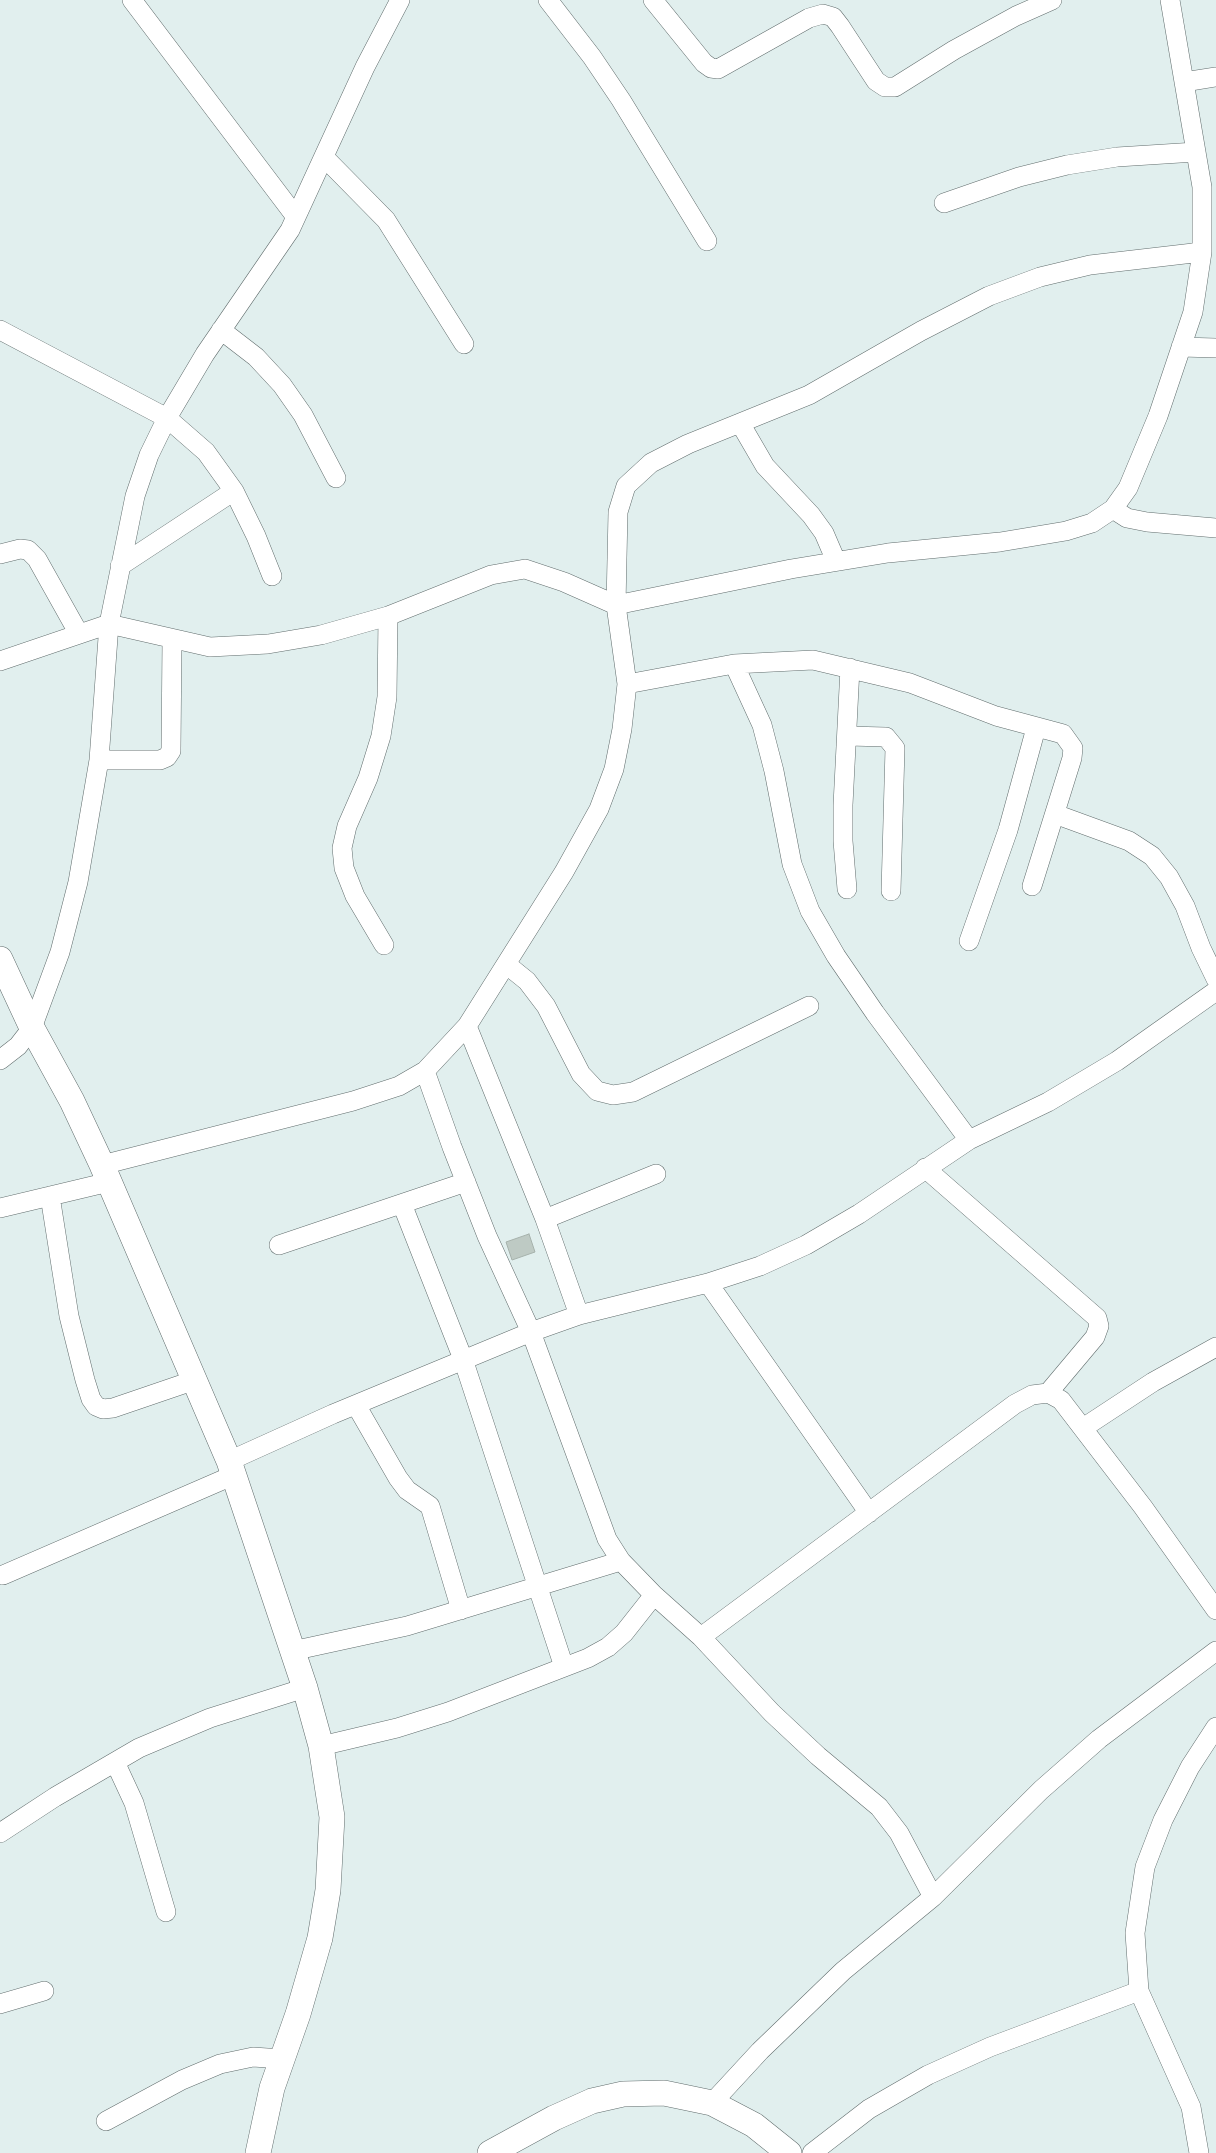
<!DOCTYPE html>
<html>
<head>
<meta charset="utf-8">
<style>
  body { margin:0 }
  canvas { display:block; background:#e1efee }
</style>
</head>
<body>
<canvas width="1216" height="2153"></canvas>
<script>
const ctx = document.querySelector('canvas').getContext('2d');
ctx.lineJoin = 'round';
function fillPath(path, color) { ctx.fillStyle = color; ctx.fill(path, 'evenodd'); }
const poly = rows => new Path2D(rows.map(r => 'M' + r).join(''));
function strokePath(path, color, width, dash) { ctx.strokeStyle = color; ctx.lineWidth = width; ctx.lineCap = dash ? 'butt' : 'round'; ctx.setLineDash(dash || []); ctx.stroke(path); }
const building = poly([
  [529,1234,535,1252,512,1260,506,1242,529,1234]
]);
const minor = poly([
  [132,0,296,217],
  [548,0,592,57,621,100,707,241],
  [653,0,704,63,711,68,718,69,809,18,823,14,833,17,840,26,876,81,885,87,895,87,954,50,1016,16,1052,0],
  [1184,82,1216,77],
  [325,158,386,220,464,344],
  [944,203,1019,177,1067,165,1117,157,1196,152],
  [0,330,167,418,206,452,234,491,256,536,272,576],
  [221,330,256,357,282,385,303,415,336,478],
  [1181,347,1216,348],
  [740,423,765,466,811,515,824,533,836,561],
  [1113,509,1127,518,1147,522,1216,528],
  [0,554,20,549,28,550,37,559,79,634],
  [120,566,234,491],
  [0,661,109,624,210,647,268,644,321,635,388,616,491,575,525,569,564,582,616,605,618,512,626,486,651,463,688,444,809,395,921,331,989,296,1040,277,1090,265,1202,252],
  [734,664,762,725,774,771,792,864,810,911,836,956,875,1013,969,1140],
  [627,684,734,664,813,660,910,683,996,716,1063,734,1073,748,1072,758,1032,886],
  [848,736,886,737,895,748,891,891],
  [99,760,160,760,167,757,171,751,172,640],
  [1055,814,1129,841,1152,856,1169,877,1185,906,1201,948,1216,979],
  [847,889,843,841,843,805,850,668],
  [969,941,1008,830,1036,728],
  [384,945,355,896,344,868,342,848,347,826,368,778,381,736,387,697,388,616],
  [506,964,527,981,546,1006,581,1074,597,1091,613,1095,633,1092,809,1006],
  [467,1026,545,1219,579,1315],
  [0,1060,18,1046,32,1028,60,952,78,882,99,760,109,624,135,496,149,455,167,418,205,354,290,230,365,67,400,0],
  [425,1071,452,1147,487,1236,531,1332,607,1539,621,1561,654,1595,701,1637,772,1713,818,1756,879,1807,899,1833,933,1897],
  [102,1165,353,1101,399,1086,425,1071,467,1026,564,872,599,809,614,769,622,729,627,684,616,605,791,569,888,553,1000,542,1066,531,1092,523,1113,509,1128,488,1158,416,1193,312,1202,252,1202,187,1170,0],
  [925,1168,1097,1318,1099,1326,1095,1337,1048,1393],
  [50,1196,69,1316,85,1380,91,1399,96,1406,103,1409,113,1408,195,1380],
  [402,1204,463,1359,564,1667],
  [0,1208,109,1182],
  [545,1219,656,1174],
  [279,1245,466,1182],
  [708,1283,869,1513],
  [356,1405,398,1478,407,1490,430,1506,461,1610],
  [1083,1428,1153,1382,1216,1347],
  [229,1461,333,1414,531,1332,579,1315,708,1283,760,1266,806,1245,859,1214,969,1140,1048,1102,1117,1061,1216,991],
  [3,1575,234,1475],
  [701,1637,1015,1404,1032,1395,1048,1393,1061,1400,1143,1507,1216,1610],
  [292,1651,407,1626,621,1561],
  [321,1746,397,1728,448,1712,588,1658,608,1647,624,1633,654,1595],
  [115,1762,134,1803,166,1912],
  [0,1833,55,1797,139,1748,210,1718,305,1688],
  [0,2004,44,1991],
  [712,2103,760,2051,843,1971,933,1897,1041,1790,1099,1739,1216,1651],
  [106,2121,182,2080,220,2064,253,2057,282,2059],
  [812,2153,869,2109,928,2075,990,2047,1139,1991],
  [1199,2153,1191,2107,1139,1991,1135,1933,1145,1867,1163,1820,1190,1767,1216,1727]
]);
const major = poly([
  [0,959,32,1028,72,1101,102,1165,229,1461,305,1688,321,1746,332,1817,328,1890,320,1938,298,2014,272,2088,258,2153],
  [490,2153,554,2118,592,2101,623,2094,664,2093,712,2103,754,2125,789,2153]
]);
fillPath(building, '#becac4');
strokePath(building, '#a6b2ac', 1);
strokePath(minor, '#616d6d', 20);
strokePath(major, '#616d6d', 26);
strokePath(minor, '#fff', 19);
strokePath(major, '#fff', 25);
</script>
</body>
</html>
